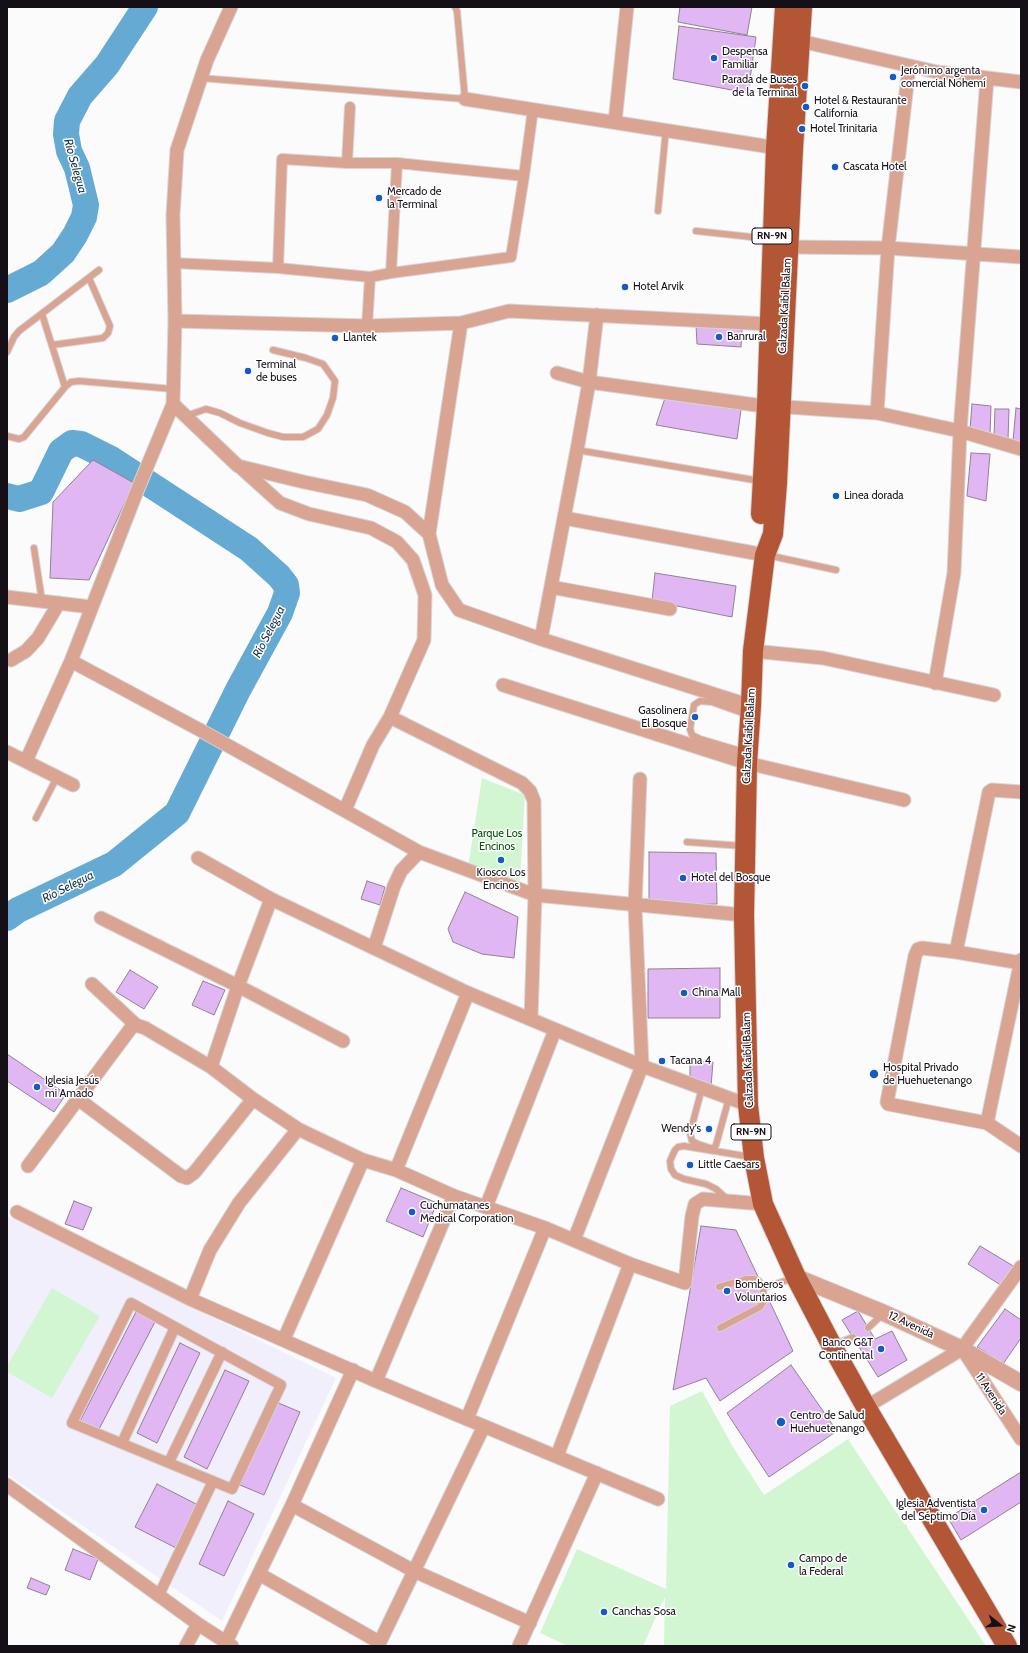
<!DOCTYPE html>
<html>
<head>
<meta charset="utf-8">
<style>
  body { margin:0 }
  #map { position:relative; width:1028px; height:1653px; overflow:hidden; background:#fbfbfb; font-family:Cabin,sans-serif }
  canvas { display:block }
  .frame { position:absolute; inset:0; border:8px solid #150f18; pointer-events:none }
  .north { position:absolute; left:980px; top:1605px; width:40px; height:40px; -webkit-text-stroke:3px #fff; paint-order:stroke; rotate:107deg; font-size:11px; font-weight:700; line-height:16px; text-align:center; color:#150f18 }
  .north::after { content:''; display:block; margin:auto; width:14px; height:18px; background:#150f18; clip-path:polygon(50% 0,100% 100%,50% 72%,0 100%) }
</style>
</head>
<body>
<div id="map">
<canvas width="1028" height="1653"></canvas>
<div class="frame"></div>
<div class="north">N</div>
</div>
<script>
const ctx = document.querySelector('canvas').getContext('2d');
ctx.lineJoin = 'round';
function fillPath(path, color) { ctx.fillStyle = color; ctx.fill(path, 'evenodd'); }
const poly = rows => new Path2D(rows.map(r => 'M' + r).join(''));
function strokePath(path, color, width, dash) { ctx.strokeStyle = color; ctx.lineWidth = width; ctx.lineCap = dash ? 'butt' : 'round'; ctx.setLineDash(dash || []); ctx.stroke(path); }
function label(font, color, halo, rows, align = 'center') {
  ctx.font = font + ' Cabin,sans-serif'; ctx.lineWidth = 3; ctx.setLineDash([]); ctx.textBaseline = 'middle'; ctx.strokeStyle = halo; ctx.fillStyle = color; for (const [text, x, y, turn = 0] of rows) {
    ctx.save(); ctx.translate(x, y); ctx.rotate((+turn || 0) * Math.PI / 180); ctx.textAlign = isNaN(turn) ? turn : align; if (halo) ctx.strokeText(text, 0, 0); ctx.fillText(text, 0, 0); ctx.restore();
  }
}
const education = poly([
  [7,1216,336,1378,222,1621,7,1474]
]);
const green = poly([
  [482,778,525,795,520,881,468,867],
  [52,1288,100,1316,52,1398,7,1372,7,1366],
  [702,1391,733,1447,764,1495,848,1439,904,1524,907,1525,907,1527,986,1646,664,1646,665,1597,643,1646,568,1646,540,1633,577,1549,666,1589,670,1406]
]);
const river = poly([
  [7,290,41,273,63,253,75,235,84,217,86,205,77,168,69,151,66,134,67,121,80,96,107,65,145,7],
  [7,496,19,499,41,492,61,451,72,443,81,444,111,459,249,549,279,576,286,585,287,593,280,613,238,690,177,813,114,864,18,910,7,918]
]);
const building = poly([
  [680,7,752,7,747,35,678,22,680,7],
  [679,26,756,37,748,93,673,79,679,26],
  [696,325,742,329,741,347,697,344,696,325],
  [665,398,741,410,737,439,656,425,665,398],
  [972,404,991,406,990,435,970,430,972,404],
  [1016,408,1021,409,1021,443,1013,441,1016,408],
  [995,409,1009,409,1008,440,994,437,995,409],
  [971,453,990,454,986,501,967,496,971,453],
  [93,460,134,483,89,580,50,578,53,502,93,460],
  [655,573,736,586,732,617,652,601,655,573],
  [649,852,716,853,717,904,649,906,649,852],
  [367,881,385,887,380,905,361,899,367,881],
  [465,892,518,917,514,958,482,954,453,942,448,929,465,892],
  [720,968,720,1018,648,1018,648,969,720,968],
  [130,970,158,987,144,1009,116,992,130,970],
  [203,981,225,990,214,1015,192,1005,203,981],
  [7,1054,66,1094,54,1112,7,1081,7,1054],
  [690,1061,713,1062,711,1086,690,1080,690,1061],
  [401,1188,437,1203,423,1237,386,1221,401,1188],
  [74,1201,92,1208,83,1230,65,1224,74,1201],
  [701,1226,736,1230,793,1351,720,1401,706,1378,673,1390,701,1226],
  [980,1246,1015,1267,1002,1286,968,1264,980,1246],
  [1005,1309,1021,1320,1021,1338,1003,1364,977,1347,1005,1309],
  [137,1310,156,1320,98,1431,80,1421,137,1310],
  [858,1311,875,1339,892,1331,907,1360,878,1377,842,1320,858,1311],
  [180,1343,200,1353,157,1443,137,1433,180,1343],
  [791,1365,837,1431,769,1477,727,1413,791,1365],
  [225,1370,249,1381,207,1469,184,1457,225,1370],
  [276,1402,300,1412,264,1495,240,1485,276,1402],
  [1021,1472,1021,1502,961,1540,948,1518,1021,1472],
  [157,1484,200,1506,178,1549,135,1527,157,1484],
  [228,1501,254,1514,224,1576,199,1564,228,1501],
  [73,1549,98,1559,90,1580,65,1570,73,1549],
  [31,1578,50,1586,46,1595,27,1588,31,1578]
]);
const service = poly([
  [200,78,465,99,457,11,455,7],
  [658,211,666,129],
  [696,231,770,239],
  [42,314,65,387],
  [52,345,103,338,108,333,110,326,89,278],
  [7,352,14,337,19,331,99,270],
  [186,416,206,409,220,413,240,423,268,433,283,437,303,437,318,429,327,415,333,398,335,381,323,364,306,358,273,350],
  [7,436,19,439,24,437,65,387,71,382,79,381,173,389],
  [577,450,760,481],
  [34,548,42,601],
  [767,555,836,570],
  [744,752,700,739,692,735,690,729,694,705,700,701,712,702,748,715],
  [36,818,57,777],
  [687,842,743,846],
  [702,1088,690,1133,692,1141,698,1144,710,1148,714,1148,716,1145,729,1098],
  [728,1200,716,1189,706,1184,684,1179,675,1175,671,1169,670,1161,675,1150,678,1147,684,1146,751,1157],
  [719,1287,747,1279,754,1279,759,1281,763,1288,764,1301,760,1307,720,1328],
  [763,1288,794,1278],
  [868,1328,883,1314],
  [834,1345,853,1337]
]);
const pedestrian = poly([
  [350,107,347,163,397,163,391,273,370,277,367,326],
  [347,163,282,159,278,268,370,277],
  [397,163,524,176,533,109],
  [174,263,278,268],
  [391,273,511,257,524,176],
  [131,1303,281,1385,232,1489,72,1423,131,1303],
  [122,1443,175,1327],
  [169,1462,222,1352],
  [159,1595,213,1481]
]);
const minor = poly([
  [800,41,937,72,1021,82],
  [465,99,784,149],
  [615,122,627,7],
  [788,247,888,248,1021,257],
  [175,321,367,326,461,323,509,311,769,324],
  [557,373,589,382,756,405,877,413,960,431,1021,449],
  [173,404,238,466,304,482,367,495,405,512,429,534,442,585,459,610,541,639,751,706],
  [877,413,888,248,909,67],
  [240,467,280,503,309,514,371,528,397,542,413,560,425,595,424,640,390,717,373,745,345,810],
  [564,518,765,555],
  [429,534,461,323],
  [551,587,670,609],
  [7,597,91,607],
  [541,639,577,450,589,382,597,315],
  [753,651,823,658,994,695],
  [11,660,26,651,38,638,59,603],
  [71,661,200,730,419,852,535,895,744,915],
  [935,683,954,573,960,431,987,79],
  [503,685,747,763,904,800],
  [390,717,522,783,530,791,534,801,535,895,531,1018],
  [7,752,73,785],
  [26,761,71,661,137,491,173,404,175,321,173,215,177,150,207,60,231,7],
  [198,858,271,899,468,993,642,1066,748,1105],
  [101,918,238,986,343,1041],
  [374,948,394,886,401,871,419,852],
  [956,952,989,792,992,790,1021,792],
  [1021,963,956,952,922,948,918,949,915,956,887,1102,888,1104,987,1123,1021,1146],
  [92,984,136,1025,145,1028,211,1067,253,1099,298,1129,363,1160,396,1170,454,1196,545,1228,630,1264,685,1283,692,1216,695,1204,703,1199,763,1204],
  [211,1067,238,986,271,899],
  [78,1099,181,1176,187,1178,194,1173,253,1099],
  [987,1123,1021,960],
  [28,1166,131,1028,136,1025],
  [396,1170,468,993],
  [486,1207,555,1030],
  [17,1212,190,1299,376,1381,658,1499],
  [574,1240,642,1066,635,906,640,779],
  [190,1299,210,1250,239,1203,298,1129],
  [284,1339,363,1160],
  [963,1350,1021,1439],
  [376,1381,454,1196],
  [866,1407,962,1349,1021,1267],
  [467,1419,545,1228],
  [557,1456,630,1264],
  [7,1485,198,1624,232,1646],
  [292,1505,414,1571,530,1623],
  [259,1574,379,1642],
  [226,1642,292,1505,353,1370],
  [186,1646,198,1624],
  [378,1646,484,1426],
  [519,1646,597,1473]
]);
const tertiary = poly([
  [796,1277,884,1313,962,1349,1021,1383]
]);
const primary = poly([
  [802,7,793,149,777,483,773,534,765,555,753,651,751,706,747,763,744,915,748,1105,754,1158,763,1204,796,1277,832,1346,866,1407,1007,1646],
  [761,514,767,406,776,148,785,7]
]);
const markers = [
  [714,58,4,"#135bc6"],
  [893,77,4,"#135bc6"],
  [805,86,4,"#135bc6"],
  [806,107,4,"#135bc6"],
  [802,129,4,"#135bc6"],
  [835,167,4,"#135bc6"],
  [379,198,4,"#135bc6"],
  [625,287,4,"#135bc6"],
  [719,337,4,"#135bc6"],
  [335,338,4,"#135bc6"],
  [248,371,4,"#135bc6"],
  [836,496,4,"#135bc6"],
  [695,717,4,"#135bc6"],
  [501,860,4,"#135bc6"],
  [683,878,4,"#135bc6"],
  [684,993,4,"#135bc6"],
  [662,1061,4,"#135bc6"],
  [874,1074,5,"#135bc6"],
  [37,1087,4,"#135bc6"],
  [709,1129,4,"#135bc6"],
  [690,1165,4,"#135bc6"],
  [412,1212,4,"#135bc6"],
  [727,1291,4,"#135bc6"],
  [881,1349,4,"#135bc6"],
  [781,1422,5,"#135bc6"],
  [984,1510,4,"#135bc6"],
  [791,1565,4,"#135bc6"],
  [604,1612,4,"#135bc6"]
];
const shields = [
  [772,236,40],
  [751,1132,40]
];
const shieldNames = [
  ["RN-9N",772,236],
  ["RN-9N",751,1132]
];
const poiNames = [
  ["Despensa",722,52],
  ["Familiar",722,65],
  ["Jerónimo argenta",901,71],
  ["comercial Nohemí",901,84],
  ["Parada de Buses",797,80,"right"],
  ["de la Terminal",797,93,"right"],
  ["Hotel & Restaurante",814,101],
  ["California",814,114],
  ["Hotel Trinitaria",810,129],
  ["Cascata Hotel",843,167],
  ["Mercado de",387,192],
  ["la Terminal",387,205],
  ["Hotel Arvik",633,287],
  ["Banrural",727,337],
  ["Llantek",343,338],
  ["Terminal",256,365],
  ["de buses",256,378],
  ["Linea dorada",844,496],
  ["Gasolinera",687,711,"right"],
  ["El Bosque",687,724,"right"],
  ["Kiosco Los",501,873,"center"],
  ["Encinos",501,886,"center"],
  ["Hotel del Bosque",691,878],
  ["China Mall",692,993],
  ["Tacana 4",670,1061],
  ["Hospital Privado",883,1068],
  ["de Huehuetenango",883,1081],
  ["Iglesia Jesús",45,1081],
  ["mi Amado",45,1094],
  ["Wendy's",701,1129,"right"],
  ["Little Caesars",698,1165],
  ["Cuchumatanes",420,1206],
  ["Medical Corporation",420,1219],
  ["Bomberos",735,1285],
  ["Voluntarios",735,1298],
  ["Banco G&T",873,1343,"right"],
  ["Continental",873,1356,"right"],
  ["Centro de Salud",790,1416],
  ["Huehuetenango",790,1429],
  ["Iglesia Adventista",976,1504,"right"],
  ["del Séptimo Día",976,1517,"right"],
  ["Campo de",799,1559],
  ["la Federal",799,1572],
  ["Canchas Sosa",612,1612]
];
const streetNames = [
  ["Calzada Kaibil Balam",785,306,-87],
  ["Calzada Kaibil Balam",749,736,-87],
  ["Calzada Kaibil Balam",748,1060,-92],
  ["12 Avenida",911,1325,25],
  ["11 Avenida",991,1394,57]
];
const parkNames = [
  ["Parque Los",497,834],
  ["Encinos",497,847]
];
const waterNames = [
  ["Río Selegua",75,166,74],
  ["Río Selegua",269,632,-63],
  ["Río Selegua",68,887,-27]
];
fillPath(education, '#f2effd');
fillPath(green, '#d3f6d2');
strokePath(river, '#65aad3', 26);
fillPath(building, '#e0b7f3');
strokePath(building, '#918198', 1);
strokePath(service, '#d6d5d7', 8);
strokePath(pedestrian, '#d6d5d7', 12);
strokePath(minor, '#d6d5d7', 15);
strokePath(tertiary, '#d6d5d7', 18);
strokePath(primary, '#d6d5d7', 22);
strokePath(service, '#d9a492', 6);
strokePath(pedestrian, '#d9a492', 10);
strokePath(minor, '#d9a492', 13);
strokePath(tertiary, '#d9a492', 16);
strokePath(primary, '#b35636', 20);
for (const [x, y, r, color] of markers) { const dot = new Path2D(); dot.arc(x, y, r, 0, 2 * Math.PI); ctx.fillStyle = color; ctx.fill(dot); strokePath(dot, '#fff', 1.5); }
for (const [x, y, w] of shields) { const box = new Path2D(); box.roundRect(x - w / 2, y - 8, w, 16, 3); ctx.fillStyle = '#fff'; ctx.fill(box); strokePath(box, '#150f18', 1); }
label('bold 10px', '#150f18', null, shieldNames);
label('11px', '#150f18', '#fff', poiNames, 'left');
label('11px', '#150f18', '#fff', streetNames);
label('11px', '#00500a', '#fff', parkNames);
label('italic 12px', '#163547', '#fff', waterNames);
</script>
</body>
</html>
